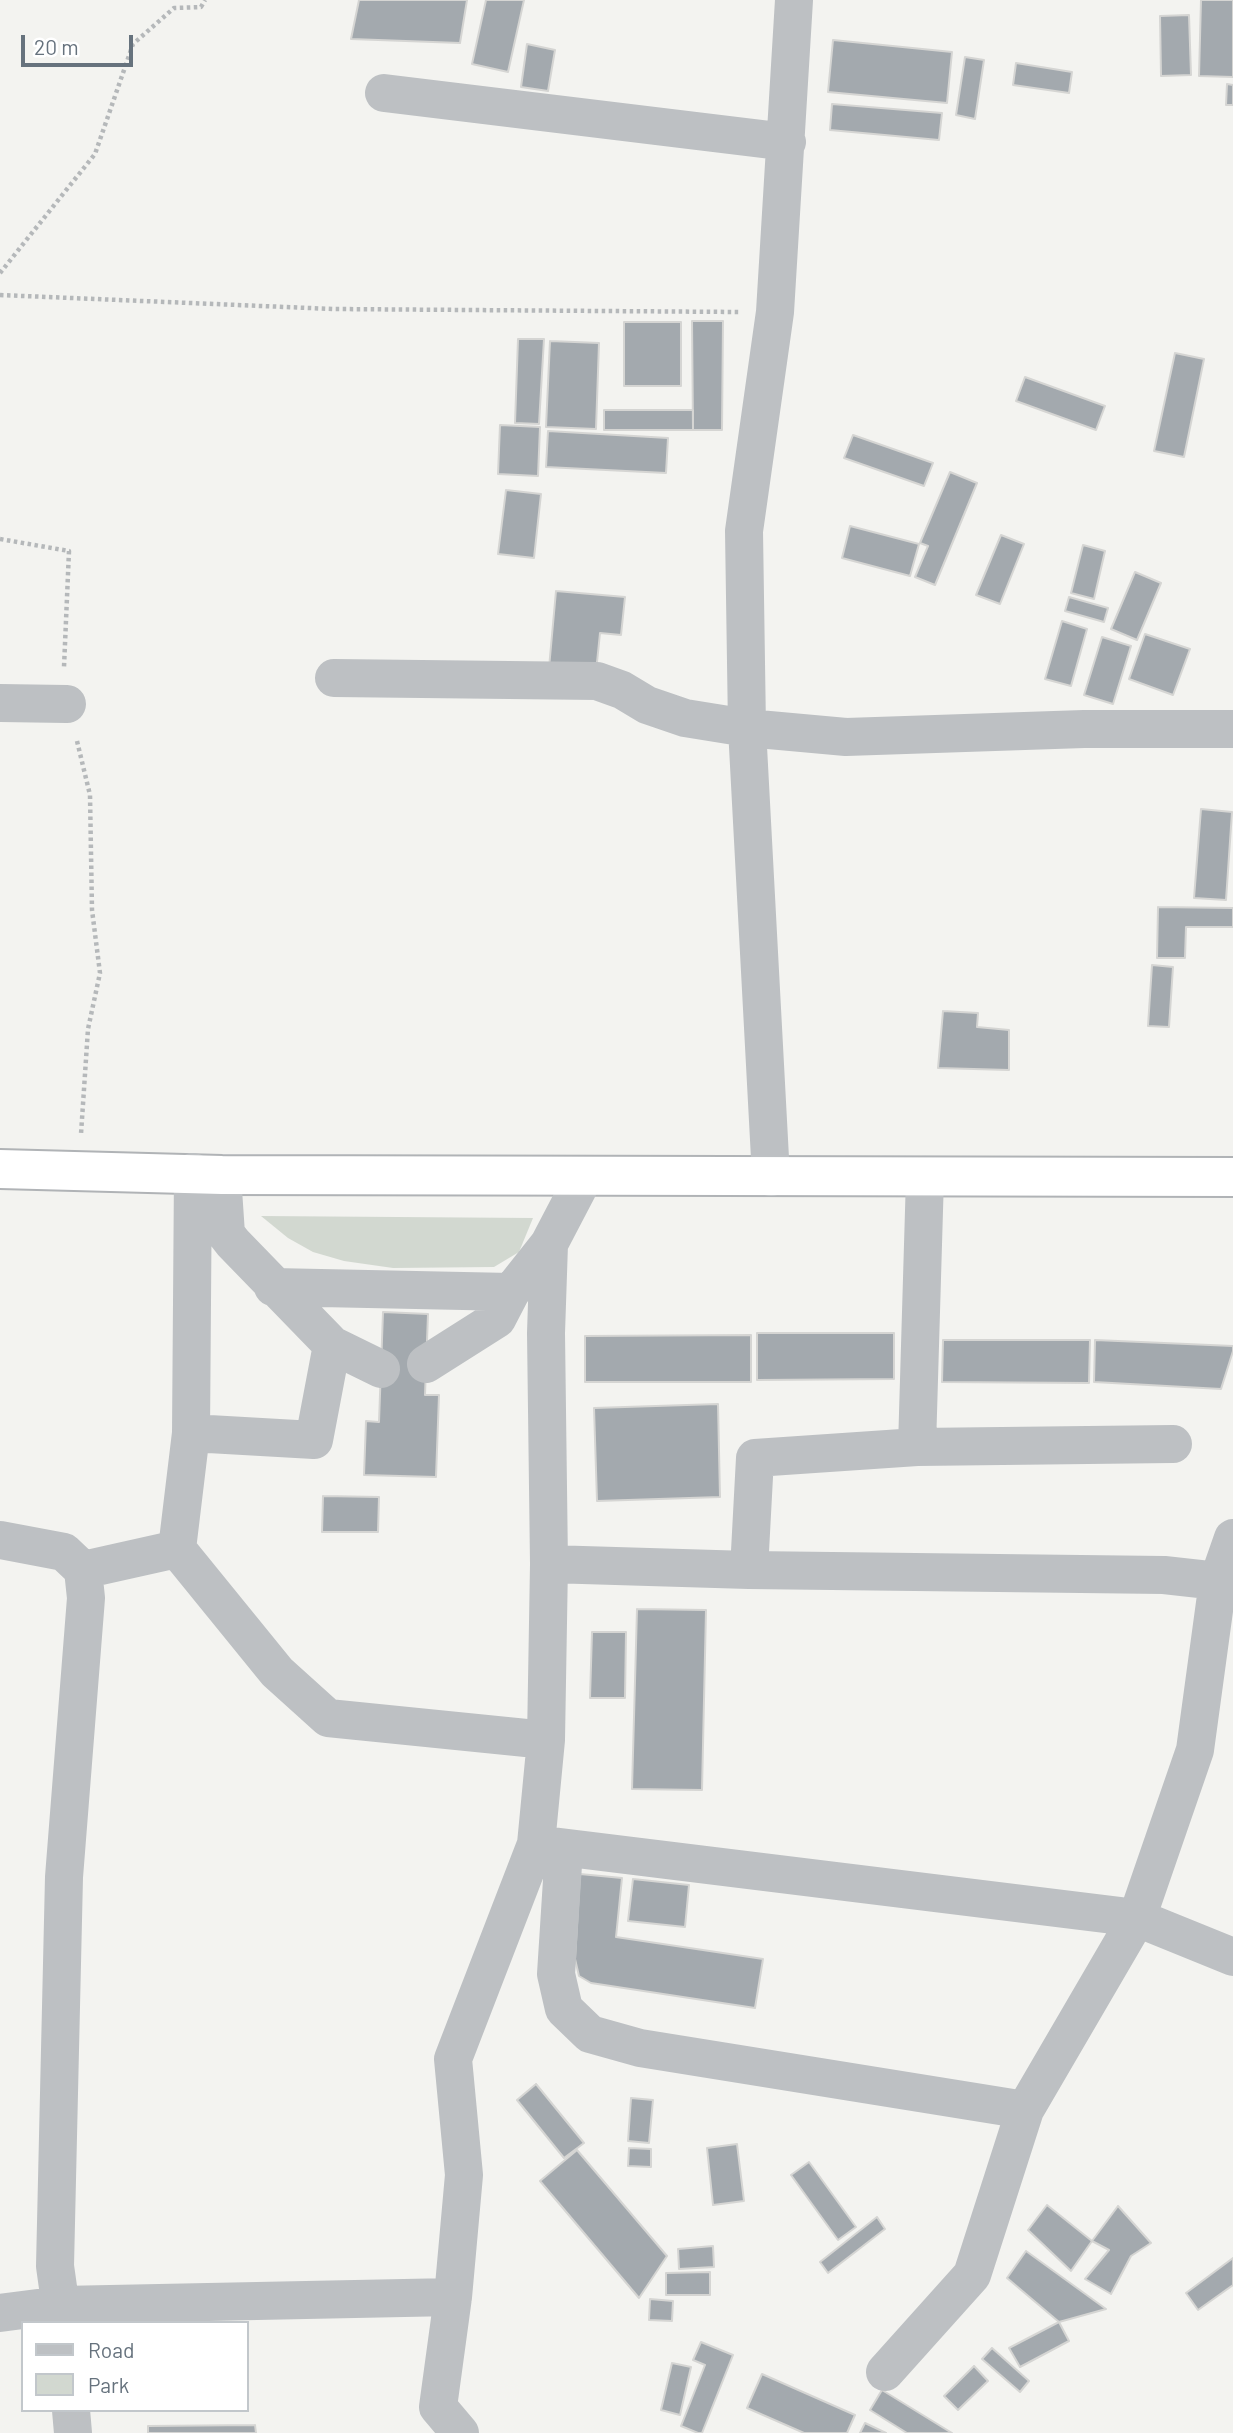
<!DOCTYPE html>
<html>
<head>
<meta charset="utf-8">
<style>
  body { margin:0 }
  #map { position:relative; width:1233px; height:2433px; overflow:hidden; background:#f3f3f0; font-family:Barlow,sans-serif }
  canvas { display:block }
  .legend { position:absolute; left:21px; top:2321px; width:228px; height:91px; box-sizing:border-box; background:#fff; border:2px solid #c2c7cb; margin:0; padding:9px 12px; list-style:none; font-size:21px; color:#66727d }
  .legend li { display:flex; align-items:center; gap:14px; height:35px }
  .legend b { width:35px; border:2px solid #c2c7cb }
  .scale { position:absolute; left:21px; top:35px; width:112px; height:32px; box-sizing:border-box; border:4px solid #66727d; border-top:0; padding-left:9px; font-size:21px; line-height:24px; white-space:nowrap; color:#66727d; -webkit-text-stroke:5px #fff; paint-order:stroke }
</style>
</head>
<body>
<div id="map">
<canvas width="1233" height="2433"></canvas>
<ul class="legend">
<li><b style="height:9px;background:#bdc0c3"></b>Road</li>
<li><b style="height:19px;background:#d2d8d0"></b>Park</li>
</ul>
<div class="scale">20 m</div>
</div>
<script>
const ctx = document.querySelector('canvas').getContext('2d');
ctx.lineJoin = 'round';
function fillPath(path, color) { ctx.fillStyle = color; ctx.fill(path, 'evenodd'); }
const poly = rows => new Path2D(rows.map(r => 'M' + r).join(''));
function strokePath(path, color, width, dash) { ctx.strokeStyle = color; ctx.lineWidth = width; ctx.lineCap = dash ? 'butt' : 'round'; ctx.setLineDash(dash || []); ctx.stroke(path); }
const green = poly([
  [261,1216,533,1218,519,1252,494,1267,393,1268,344,1261,313,1252,288,1238]
]);
const building = poly([
  [359,0,467,0,460,43,351,39,359,0],
  [486,0,524,0,508,72,472,64,486,0],
  [1201,0,1233,0,1233,77,1199,76,1201,0],
  [1189,15,1191,75,1161,76,1160,16,1189,15],
  [833,40,952,52,947,103,828,92,833,40],
  [527,44,555,50,548,91,521,87,527,44],
  [965,57,984,60,975,119,956,115,965,57],
  [1016,63,1072,72,1069,93,1013,85,1016,63],
  [1227,84,1233,85,1233,105,1226,105,1227,84],
  [832,104,942,113,939,140,830,130,832,104],
  [692,321,723,321,722,430,693,430,692,321],
  [624,322,681,322,681,386,624,386,624,322],
  [518,339,544,339,539,424,515,423,518,339],
  [550,341,599,343,596,429,546,427,550,341],
  [1175,353,1204,359,1184,457,1154,451,1175,353],
  [1025,377,1105,406,1096,430,1016,401,1025,377],
  [604,410,693,410,693,430,604,430,604,410],
  [500,425,540,427,538,476,498,474,500,425],
  [548,431,668,438,666,473,546,467,548,431],
  [853,435,933,463,924,486,844,458,853,435],
  [950,472,977,483,935,585,915,577,928,546,920,543,950,472],
  [506,490,541,494,534,558,498,554,506,490],
  [850,526,919,544,910,576,842,558,850,526],
  [1001,535,1024,544,1000,604,976,595,1001,535],
  [1083,545,1105,551,1094,599,1071,593,1083,545],
  [1135,572,1161,583,1137,640,1111,629,1135,572],
  [556,591,625,597,621,635,600,633,596,672,549,668,556,591],
  [1069,597,1108,608,1104,622,1065,611,1069,597],
  [1062,621,1087,629,1071,686,1045,679,1062,621],
  [1145,634,1190,649,1173,695,1129,679,1145,634],
  [1102,637,1131,646,1113,704,1084,695,1102,637],
  [1201,809,1232,812,1226,900,1194,898,1201,809],
  [1158,907,1233,908,1233,927,1186,927,1185,958,1157,958,1158,907],
  [1152,965,1173,967,1169,1027,1148,1026,1152,965],
  [943,1011,978,1013,977,1027,1009,1030,1009,1070,938,1068,943,1011],
  [383,1312,428,1314,425,1395,439,1395,436,1477,364,1475,366,1421,379,1422,383,1312],
  [757,1333,894,1333,894,1379,757,1380,757,1333],
  [751,1335,751,1382,585,1382,585,1336,751,1335],
  [943,1340,1090,1340,1089,1383,942,1382,943,1340],
  [1095,1340,1233,1346,1233,1351,1221,1389,1094,1382,1095,1340],
  [718,1404,720,1497,597,1501,594,1408,718,1404],
  [323,1496,379,1497,378,1532,322,1532,323,1496],
  [637,1609,706,1610,702,1790,632,1789,637,1609],
  [592,1632,626,1632,625,1698,590,1698,592,1632],
  [580,1874,622,1878,616,1937,763,1959,755,2008,591,1983,579,1976,575,1959,580,1874],
  [633,1879,689,1885,685,1927,628,1921,633,1879],
  [536,2084,584,2143,564,2158,517,2100,536,2084],
  [631,2098,653,2100,649,2143,628,2141,631,2098],
  [737,2144,744,2201,713,2205,707,2148,737,2144],
  [629,2148,651,2149,651,2167,628,2166,629,2148],
  [577,2150,667,2256,639,2298,540,2181,577,2150],
  [809,2162,856,2227,838,2240,791,2175,809,2162],
  [1047,2205,1092,2241,1071,2271,1028,2230,1047,2205],
  [1118,2206,1151,2243,1131,2256,1111,2294,1085,2279,1109,2250,1092,2241,1118,2206],
  [877,2217,885,2229,828,2273,820,2262,877,2217],
  [713,2246,714,2267,679,2269,678,2249,713,2246],
  [1026,2251,1106,2309,1059,2322,1007,2278,1026,2251],
  [1233,2258,1233,2285,1198,2310,1186,2293,1233,2258],
  [710,2272,710,2295,666,2295,666,2273,710,2272],
  [650,2299,673,2301,672,2321,649,2320,650,2299],
  [1059,2322,1069,2341,1020,2367,1009,2348,1059,2322],
  [701,2342,733,2355,702,2433,698,2433,681,2426,705,2365,693,2360,701,2342],
  [992,2348,1029,2381,1020,2392,982,2359,992,2348],
  [672,2363,691,2367,680,2415,661,2410,672,2363],
  [974,2366,988,2381,958,2410,944,2396,974,2366],
  [762,2374,855,2415,847,2433,804,2433,747,2408,762,2374],
  [882,2390,952,2433,907,2433,870,2410,882,2390],
  [865,2423,886,2433,860,2433,865,2423],
  [255,2425,256,2433,148,2433,148,2426,255,2425]
]);
const path = poly([
  [0,273,95,154,133,44,174,8,201,7,205,0],
  [0,295,333,309,739,312],
  [0,539,69,551,64,667],
  [77,741,90,795,92,910,100,973,88,1029,81,1134]
]);
const minor = poly([
  [384,93,787,142],
  [334,678,597,681,622,690,647,705,685,718,747,728,846,737,1084,729,1233,729],
  [0,703,67,704],
  [193,1172,191,1433,177,1549,277,1672,328,1718,546,1740],
  [222,1175,226,1234,233,1243,332,1345,381,1369],
  [771,1177,747,728,744,531,775,312,794,0],
  [273,1287,511,1292],
  [426,1364,497,1319,511,1292,549,1244,584,1177],
  [191,1433,314,1440,332,1345],
  [917,1447,925,1177],
  [0,1540,64,1552,83,1570,86,1598,64,1877,55,2266,63,2323],
  [549,1564,749,1570,1164,1575,1218,1581],
  [83,1570,177,1549],
  [749,1570,755,1458,917,1447,1173,1444],
  [536,1844,1137,1918,1233,1957],
  [564,1849,556,1974,564,2009,590,2034,640,2048,1025,2110],
  [0,2313,61,2305,453,2297],
  [885,2372,972,2275,1025,2110,1137,1918,1195,1750,1218,1581,1233,1538],
  [71,2410,73,2433],
  [460,2433,438,2407,453,2297,464,2175,453,2059,536,1844,546,1740,549,1564,546,1333,549,1244]
]);
const highway = poly([
  [0,1169,222,1175,1233,1177]
]);
fillPath(green, '#d2d8d0');
fillPath(building, '#a3a9ae');
strokePath(building, '#d5d5d3', 2);
strokePath(highway, '#b0b3b6', 42);
strokePath(path, '#b5b8ba', 4.5, [3.5, 3.5]);
strokePath(minor, '#bdc0c3', 38);
strokePath(highway, '#fff', 38);
</script>
</body>
</html>
